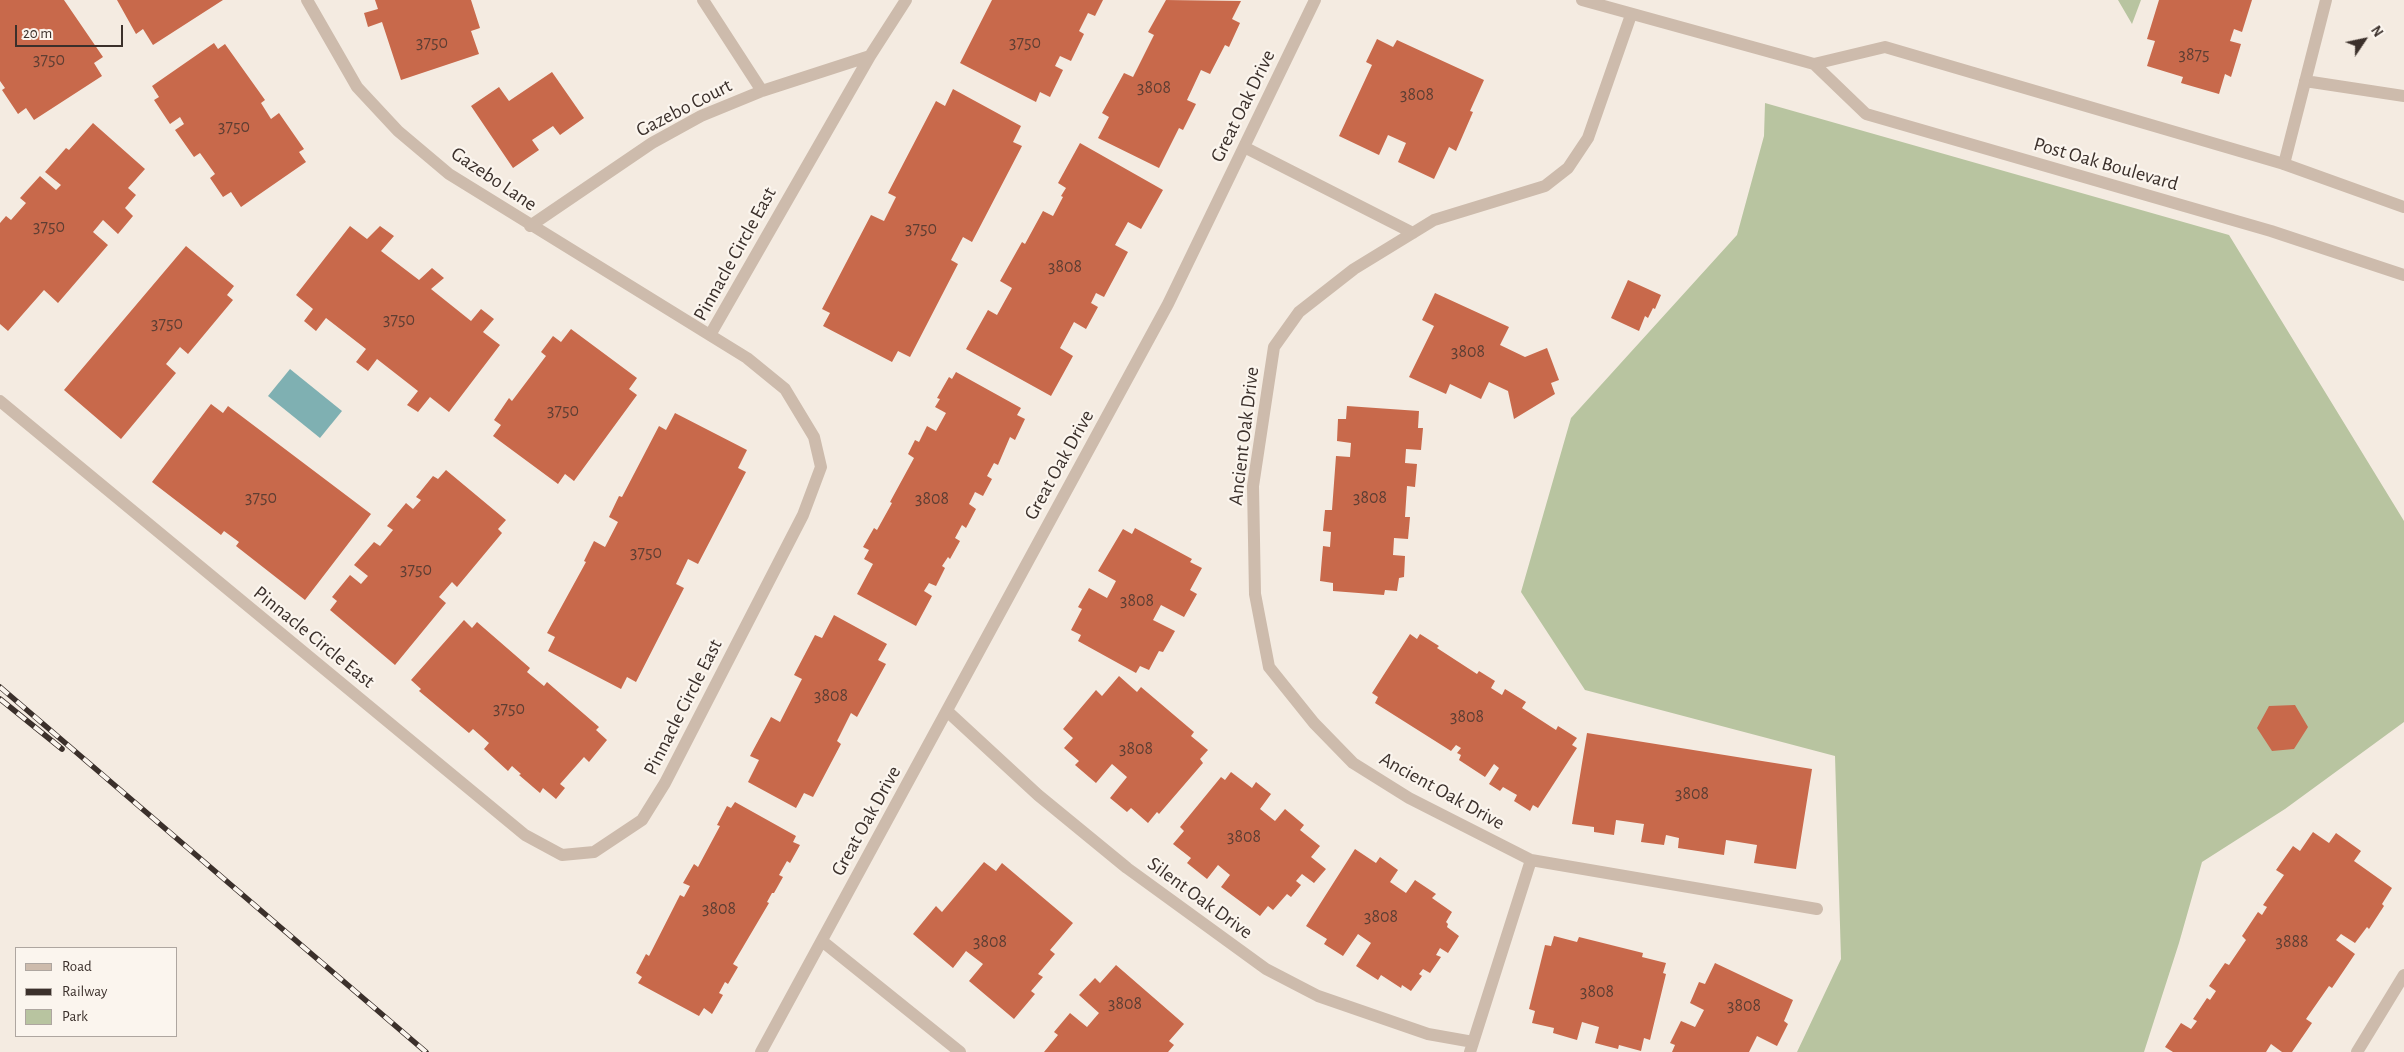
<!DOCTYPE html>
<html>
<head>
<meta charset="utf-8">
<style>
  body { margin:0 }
  #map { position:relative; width:2404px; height:1052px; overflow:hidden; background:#f4ebe1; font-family:"Alegreya Sans",sans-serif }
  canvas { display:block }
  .legend { position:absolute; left:15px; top:947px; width:162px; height:90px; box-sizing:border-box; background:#fbf5ee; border:1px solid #aea6a0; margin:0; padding:6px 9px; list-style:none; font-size:15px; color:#3b302b }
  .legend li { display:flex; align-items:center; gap:10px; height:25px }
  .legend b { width:25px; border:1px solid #aea6a0 }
  .north { position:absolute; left:2339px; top:15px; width:50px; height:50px; -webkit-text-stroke:4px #fbf5ee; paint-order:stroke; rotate:56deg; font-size:14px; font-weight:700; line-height:20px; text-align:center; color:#3b302b }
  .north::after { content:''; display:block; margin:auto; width:18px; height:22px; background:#3b302b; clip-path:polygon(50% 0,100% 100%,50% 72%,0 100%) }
  .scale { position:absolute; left:15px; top:25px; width:108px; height:22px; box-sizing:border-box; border:2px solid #3b302b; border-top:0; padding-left:6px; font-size:15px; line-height:18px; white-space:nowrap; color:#3b302b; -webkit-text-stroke:4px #fbf5ee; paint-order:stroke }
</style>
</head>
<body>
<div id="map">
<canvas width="2404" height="1052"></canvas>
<ul class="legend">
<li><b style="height:6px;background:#cdbbac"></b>Road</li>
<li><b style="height:6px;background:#3b302b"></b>Railway</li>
<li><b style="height:14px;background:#b8c4a0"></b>Park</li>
</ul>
<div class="north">N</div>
<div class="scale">20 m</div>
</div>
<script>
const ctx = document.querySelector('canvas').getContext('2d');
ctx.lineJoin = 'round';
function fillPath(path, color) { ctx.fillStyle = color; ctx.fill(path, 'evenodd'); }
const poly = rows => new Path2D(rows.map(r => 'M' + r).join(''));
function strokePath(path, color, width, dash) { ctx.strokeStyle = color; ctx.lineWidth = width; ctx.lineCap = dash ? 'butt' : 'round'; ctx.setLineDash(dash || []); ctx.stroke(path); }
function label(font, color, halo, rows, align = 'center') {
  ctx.font = font + ' "Alegreya Sans",sans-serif'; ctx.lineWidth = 4.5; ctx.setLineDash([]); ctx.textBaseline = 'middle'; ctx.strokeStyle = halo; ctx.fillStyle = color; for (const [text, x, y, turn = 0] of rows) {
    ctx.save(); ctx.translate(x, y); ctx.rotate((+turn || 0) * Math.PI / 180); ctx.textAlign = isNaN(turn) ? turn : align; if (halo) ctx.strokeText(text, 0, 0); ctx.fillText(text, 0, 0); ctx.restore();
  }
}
const green = poly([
  [2118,0,2141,0,2132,24],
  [1765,103,2229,235,2404,521,2404,722,2285,809,2202,862,2179,943,2144,1052,1797,1052,1841,959,1835,756,1585,690,1521,592,1571,418,1737,235,1764,136]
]);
const water = poly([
  [290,369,342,411,320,438,268,396]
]);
const building = poly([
  [0,0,64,0,103,57,94,63,102,76,34,120,26,108,18,114,2,90,5,88,0,81],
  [117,0,223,0,153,45,143,29,136,34],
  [375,0,471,0,480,28,471,31,479,54,401,80,382,22,368,27,364,13,378,9],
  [992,0,1103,0,1095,16,1088,13,1079,31,1084,34,1071,61,1060,56,1055,66,1063,70,1050,97,1040,92,1036,102,960,63],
  [1166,0,1241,1,1232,19,1240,23,1229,47,1225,45,1210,74,1201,70,1187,100,1196,104,1183,130,1179,128,1159,168,1098,138,1109,117,1102,113,1124,73,1133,77,1154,35,1148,32],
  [2159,0,2252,0,2242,32,2234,29,2230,41,2241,44,2231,77,2225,74,2219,94,2181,83,2183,77,2147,66,2155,41,2147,39],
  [1377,39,1393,47,1397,40,1484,80,1470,111,1473,112,1456,151,1449,147,1434,179,1398,162,1406,143,1388,135,1379,155,1339,136,1372,65,1366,62],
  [214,43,218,49,225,44,265,100,261,103,271,119,279,113,304,149,299,152,306,162,241,207,231,192,223,197,210,178,215,174,200,153,194,157,175,130,184,124,180,117,170,124,154,100,159,97,152,86],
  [552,72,584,118,560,135,553,126,532,140,539,150,513,168,471,106,499,87,509,101],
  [953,89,1021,126,1013,142,1022,146,972,242,963,237,951,260,958,264,910,357,898,351,892,362,823,326,830,313,822,309,871,215,884,221,896,197,888,193,936,101,945,106],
  [93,123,145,169,128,188,136,195,125,208,133,216,118,234,103,220,93,232,108,245,58,303,44,290,8,331,0,324,0,223,6,216,11,220,26,203,20,198,40,176,56,190,61,185,45,172,66,148,69,150],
  [1080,143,1163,190,1141,229,1128,222,1115,245,1128,252,1104,297,1096,293,1091,303,1098,307,1086,329,1074,322,1060,348,1073,356,1051,396,966,349,988,310,997,315,1012,288,1000,281,1022,242,1025,244,1043,211,1053,216,1063,197,1061,196,1066,188,1058,183],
  [350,226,367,239,380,226,394,236,381,251,419,280,432,268,444,278,431,289,471,321,481,309,494,319,483,332,500,345,449,412,430,397,418,412,407,405,418,391,377,359,368,371,356,362,366,349,326,318,316,331,304,321,313,309,296,295],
  [186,246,234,286,227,295,233,300,188,354,180,347,166,364,176,373,121,439,64,390],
  [1628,280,1661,295,1655,309,1653,308,1648,318,1645,316,1639,331,1611,318],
  [1435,293,1509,327,1500,345,1525,357,1547,348,1559,380,1551,383,1555,394,1514,419,1508,391,1489,382,1481,399,1450,384,1446,394,1409,377,1434,326,1422,320],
  [571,329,637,378,629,389,637,395,574,481,565,474,558,484,493,436,501,425,494,420,509,398,512,401,546,356,541,352,553,336,561,342],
  [956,372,1021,408,1017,415,1025,419,1015,440,1010,437,998,465,994,463,987,476,992,479,983,496,975,492,969,504,976,509,966,528,962,525,955,538,960,541,950,559,948,557,942,566,945,568,936,586,929,583,924,591,932,596,916,626,857,594,873,564,864,559,869,550,863,547,874,528,877,530,892,503,890,502,914,458,908,454,915,440,919,442,927,426,936,431,946,413,935,407,940,399,937,398,949,377,952,379],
  [211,404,223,413,228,406,371,514,305,600,236,546,239,542,224,531,221,535,152,482],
  [1347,406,1419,411,1418,428,1423,428,1421,450,1406,449,1405,463,1417,464,1415,487,1407,486,1405,517,1410,517,1408,539,1394,538,1393,555,1405,556,1404,577,1399,578,1397,591,1385,590,1384,595,1333,591,1333,583,1320,581,1323,546,1330,547,1331,532,1323,531,1325,510,1332,510,1336,456,1350,457,1351,443,1337,441,1338,419,1346,419],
  [675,413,747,450,738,468,746,472,698,564,688,559,676,584,684,588,636,682,627,677,621,689,548,651,555,637,547,633,586,562,584,561,594,541,605,547,618,522,609,517,619,496,622,497,659,426,666,430],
  [446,470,506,520,498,529,502,533,457,587,452,582,439,597,446,603,395,665,330,610,337,601,332,597,350,575,361,584,368,576,354,565,374,542,380,546,393,530,387,526,406,503,413,509,421,500,416,497,433,476,438,479],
  [1135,528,1192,559,1190,562,1202,568,1190,590,1197,594,1184,617,1161,605,1153,620,1175,631,1163,652,1159,651,1149,670,1140,666,1136,673,1078,641,1081,635,1071,630,1082,609,1078,607,1089,588,1107,598,1116,581,1098,571,1123,529,1132,534],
  [834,615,887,644,878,660,886,664,857,717,851,713,837,741,841,744,813,797,804,793,796,808,748,782,759,760,750,756,771,717,780,722,802,679,794,675,815,635,822,638],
  [464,620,472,628,477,622,530,668,527,672,544,686,547,682,599,727,596,730,607,740,589,762,584,757,560,784,565,788,556,799,543,788,540,793,519,775,521,774,512,766,508,771,484,749,489,743,473,729,469,733,419,691,421,689,411,680],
  [1410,634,1417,639,1420,634,1439,646,1437,648,1477,674,1479,671,1495,681,1491,688,1502,695,1505,689,1526,702,1522,708,1556,730,1558,726,1577,738,1572,745,1577,748,1538,808,1533,805,1530,811,1514,801,1517,795,1503,787,1500,791,1489,784,1499,768,1494,764,1485,777,1459,760,1461,755,1457,753,1461,748,1456,745,1451,751,1375,703,1378,697,1372,693],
  [1119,676,1137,692,1141,687,1194,732,1191,736,1208,750,1200,759,1203,763,1159,814,1157,812,1148,823,1131,808,1127,812,1110,798,1127,777,1112,764,1096,783,1075,765,1079,761,1064,748,1073,738,1063,729,1096,690,1102,696],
  [2295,705,2308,727,2294,749,2272,751,2257,728,2269,706],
  [1587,733,1812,769,1796,869,1754,863,1757,845,1726,840,1724,855,1678,848,1679,838,1666,835,1664,845,1641,842,1644,824,1616,820,1614,835,1594,832,1594,827,1572,824],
  [1231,772,1252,788,1256,782,1271,794,1260,809,1275,821,1285,809,1304,825,1300,830,1320,846,1311,857,1326,869,1314,883,1302,874,1296,881,1301,885,1291,897,1287,894,1273,910,1268,906,1260,916,1221,887,1230,875,1218,865,1207,879,1187,863,1191,858,1173,844,1184,831,1180,827,1221,777,1225,780],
  [735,802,796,836,793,842,800,845,790,863,787,861,779,875,783,877,774,893,772,893,767,902,769,903,733,964,738,967,728,984,725,982,719,993,723,995,712,1014,704,1008,699,1016,638,983,642,977,636,973,646,954,649,956,680,895,684,897,690,886,683,883,694,864,698,867,720,826,717,825,727,806,731,808],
  [2313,832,2329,843,2336,833,2361,851,2354,861,2392,888,2382,904,2384,906,2369,929,2367,927,2355,943,2341,934,2336,940,2355,954,2332,988,2329,986,2306,1019,2312,1023,2292,1052,2282,1052,2271,1044,2266,1052,2173,1052,2165,1047,2181,1023,2191,1029,2197,1021,2193,1019,2207,998,2210,1000,2216,991,2209,986,2225,963,2229,965,2246,940,2242,936,2258,912,2262,915,2267,907,2263,905,2284,875,2276,870,2293,846,2300,851],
  [1355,849,1376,863,1380,857,1398,870,1390,882,1406,893,1415,880,1436,894,1432,898,1452,912,1446,922,1448,924,1447,927,1459,936,1448,953,1440,948,1436,955,1441,957,1430,973,1423,969,1419,974,1422,976,1411,991,1402,985,1401,988,1381,975,1378,980,1356,966,1371,943,1358,934,1343,956,1324,944,1327,939,1306,926],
  [984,862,996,871,1002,863,1073,923,1050,950,1055,954,1038,974,1043,977,1031,991,1035,994,1014,1019,969,981,983,964,966,951,953,968,913,934,936,906,942,912],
  [1554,936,1577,942,1579,937,1643,953,1642,957,1666,963,1663,973,1666,974,1650,1040,1644,1038,1641,1051,1619,1045,1618,1049,1595,1043,1599,1027,1582,1022,1577,1040,1553,1033,1554,1028,1532,1023,1535,1011,1529,1009,1545,945,1551,946],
  [1715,963,1793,1000,1784,1021,1788,1024,1777,1046,1757,1036,1749,1052,1672,1052,1675,1045,1670,1043,1681,1021,1695,1027,1704,1010,1690,1003,1699,982,1705,984],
  [1116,965,1184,1024,1169,1041,1174,1045,1168,1052,1044,1052,1058,1035,1054,1032,1070,1013,1087,1027,1099,1013,1079,995,1095,978,1100,983]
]);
const service = poly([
  [703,0,762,91],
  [1631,15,1588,138,1568,168,1545,186,1434,220,1354,269,1299,312,1274,347,1253,486,1255,594,1269,667,1314,723,1353,763,1409,798,1531,860,1817,909],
  [2305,81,2404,96],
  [1244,147,1413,233],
  [2284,164,2326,0],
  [530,226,652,143,701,116,762,91,870,56],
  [710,335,870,56,906,0],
  [0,401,525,835,562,855,594,852,642,820,665,783,803,515,821,467,814,437,785,389,747,358,449,174,398,131,357,87,307,0],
  [947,711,1038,795,1127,868,1266,969,1318,996,1428,1034,1473,1042],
  [822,941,960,1052],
  [761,1052,1168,304,1315,0],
  [1470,1052,1531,860],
  [2357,1052,2404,975]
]);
const tertiary = poly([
  [1582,0,1814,64,1885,47,2284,164,2404,207],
  [1814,64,1866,114,2271,231,2404,275]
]);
const rail = poly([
  [0,687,426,1052],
  [0,699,62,749]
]);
const numberNames = [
  ["3750",432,43],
  ["3750",1025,43],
  ["3875",2194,55],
  ["3750",49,60],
  ["3808",1154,88],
  ["3808",1417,95],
  ["3750",234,127],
  ["3750",49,227],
  ["3750",921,229],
  ["3808",1065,267],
  ["3750",399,320],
  ["3750",167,324],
  ["3808",1468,352],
  ["3750",563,411],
  ["3750",261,498],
  ["3808",1370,498],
  ["3808",932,499],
  ["3750",646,553],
  ["3750",416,570],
  ["3808",1137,601],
  ["3808",831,696],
  ["3750",509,709],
  ["3808",1467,717],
  ["3808",1136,749],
  ["3808",1692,794],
  ["3808",1244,837],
  ["3808",719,909],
  ["3808",1381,917],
  ["3808",990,942],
  ["3888",2292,942],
  ["3808",1597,992],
  ["3808",1125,1004],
  ["3808",1744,1006]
];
const streetNames = [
  ["Great Oak Drive",1243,106,-64],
  ["Gazebo Court",684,108,-27],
  ["Post Oak Boulevard",2106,164,16],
  ["Gazebo Lane",494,179,34],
  ["Pinnacle Circle East",735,254,-61],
  ["Ancient Oak Drive",1244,436,-83],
  ["Great Oak Drive",1059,465,-61],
  ["Pinnacle Circle East",314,637,39],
  ["Pinnacle Circle East",683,707,-63],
  ["Ancient Oak Drive",1442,791,29],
  ["Great Oak Drive",866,821,-61],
  ["Silent Oak Drive",1200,898,36]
];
fillPath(green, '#b8c4a0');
fillPath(water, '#7fb0b2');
fillPath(building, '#c8694b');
strokePath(service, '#cdbbac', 12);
strokePath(tertiary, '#cdbbac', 12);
strokePath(rail, '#3b302b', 5.5);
strokePath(rail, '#fbf5ee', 4, [11]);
label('18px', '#5e3e33', null, numberNames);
label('20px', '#3b302b', '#fbf5ee', streetNames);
</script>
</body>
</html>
